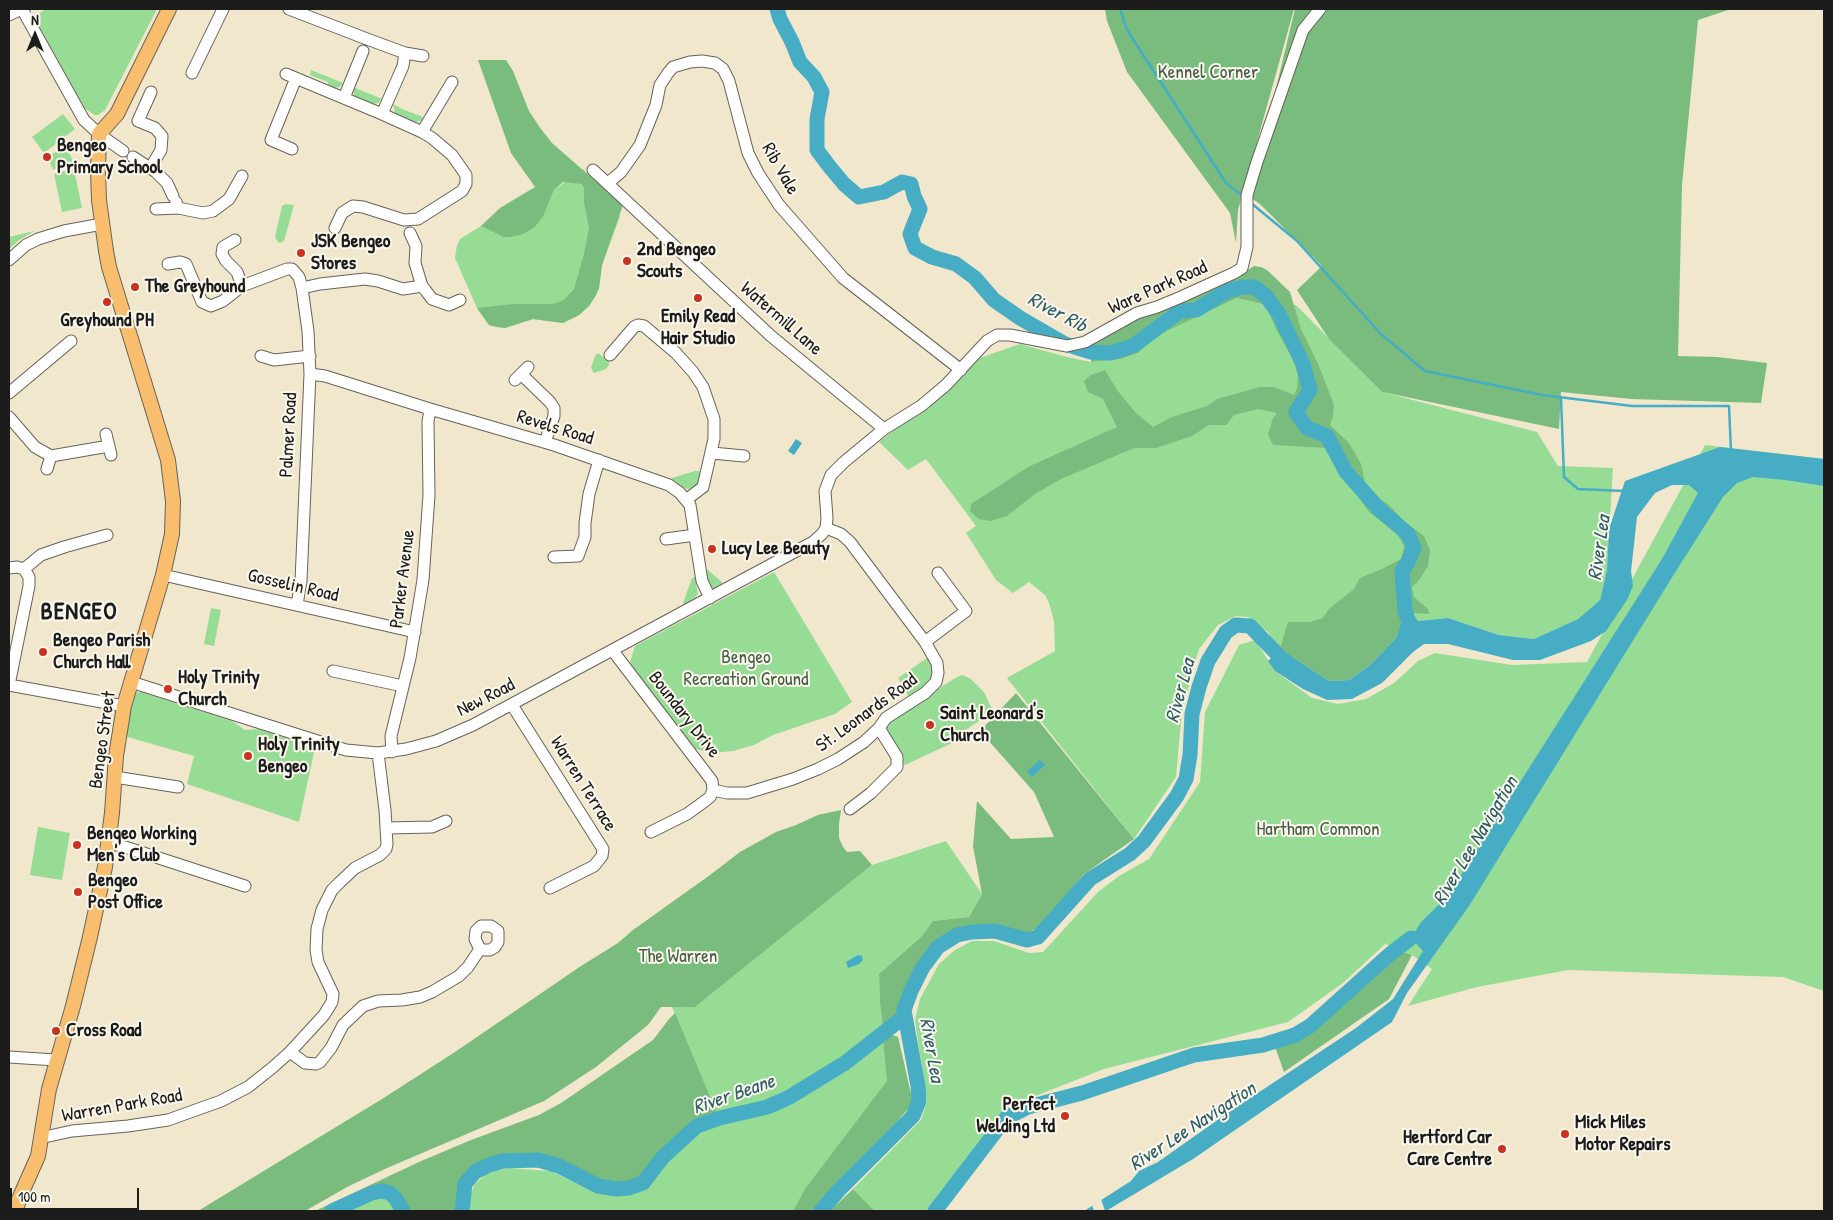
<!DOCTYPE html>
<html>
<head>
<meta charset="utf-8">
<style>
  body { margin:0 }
  #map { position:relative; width:1833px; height:1220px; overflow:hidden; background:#f1e7cd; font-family:"Patrick Hand",sans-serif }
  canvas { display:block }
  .frame { position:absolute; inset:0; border:10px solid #1c1c1c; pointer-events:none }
  .north { position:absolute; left:10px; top:10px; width:50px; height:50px; -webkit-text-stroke:4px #fbf7ec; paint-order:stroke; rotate:0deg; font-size:14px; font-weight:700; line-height:20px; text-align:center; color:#1c1c1c }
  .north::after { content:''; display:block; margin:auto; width:18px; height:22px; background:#1c1c1c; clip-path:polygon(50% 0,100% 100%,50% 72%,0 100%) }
  .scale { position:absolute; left:10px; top:1188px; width:129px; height:22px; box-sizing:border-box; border:2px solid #1c1c1c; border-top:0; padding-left:6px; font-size:15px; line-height:18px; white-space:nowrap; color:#1c1c1c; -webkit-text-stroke:4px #fbf7ec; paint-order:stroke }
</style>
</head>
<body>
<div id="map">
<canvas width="1833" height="1220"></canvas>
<div class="frame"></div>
<div class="north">N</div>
<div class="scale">100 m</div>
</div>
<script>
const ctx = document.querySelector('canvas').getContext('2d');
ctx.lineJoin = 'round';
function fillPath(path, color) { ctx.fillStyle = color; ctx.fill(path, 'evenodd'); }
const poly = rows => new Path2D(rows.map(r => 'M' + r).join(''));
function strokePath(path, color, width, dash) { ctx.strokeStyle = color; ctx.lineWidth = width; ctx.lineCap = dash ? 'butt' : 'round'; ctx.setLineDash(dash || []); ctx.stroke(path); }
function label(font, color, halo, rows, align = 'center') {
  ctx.font = font + ' "Patrick Hand",sans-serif'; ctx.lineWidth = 4; ctx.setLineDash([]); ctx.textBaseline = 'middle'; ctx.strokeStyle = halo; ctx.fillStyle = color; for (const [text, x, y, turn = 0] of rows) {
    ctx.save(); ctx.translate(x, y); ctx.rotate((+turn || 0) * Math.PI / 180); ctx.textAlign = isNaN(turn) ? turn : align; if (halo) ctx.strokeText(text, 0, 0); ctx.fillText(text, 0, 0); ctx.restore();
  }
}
const green = poly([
  [46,9,157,9,105,110,98,115,95,115,84,108,34,17],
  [311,70,343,83,340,87,335,88,328,85,328,82,310,75],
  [353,87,382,99,378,103,372,104,354,96],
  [393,104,402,109,423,117,421,121,414,122,395,113],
  [63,114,75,129,44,153,32,137],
  [67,147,73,162,53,170,47,156],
  [74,169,82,208,62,212,54,174],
  [583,169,620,216,602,265,599,288,595,297,589,306,579,315,563,323,533,319,505,328,489,325,477,308,455,258,457,245,460,239,481,226,503,237,535,227,543,217,554,190],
  [286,204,294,205,284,241,280,243,278,242,275,237,282,206],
  [34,231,18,241,9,249,9,237],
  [1237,298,1266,305,1296,305,1382,392,1537,432,1558,466,1613,468,1607,570,1600,600,1578,619,1534,639,1499,635,1448,618,1418,621,1329,681,1280,649,1272,641,1269,633,1248,617,1236,616,1218,625,1199,649,1182,711,1176,777,1134,839,1007,678,1055,651,1054,621,1049,603,1045,595,1029,582,1013,593,996,580,966,533,976,526,926,459,908,470,879,442,911,417,977,359,1020,344,1063,356,1091,362,1121,359,1138,353,1155,336],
  [598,353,609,361,609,365,606,369,594,373,591,368,595,356],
  [1705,445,1824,459,1824,991,1783,977,1568,970,1477,987,1408,1006,1432,969,1412,955,1385,944,1343,983,1288,1022,1104,1069,1010,1106,985,1133,926,1211,875,1211,853,1189,921,1120,927,1101,915,1020,920,999,939,964,955,950,972,941,994,941,1029,953,1043,952,1099,891,1119,876,1149,859,1200,782,1205,712,1239,645,1255,640,1275,671,1312,698,1338,704,1366,699,1394,683,1418,661,1435,653,1512,665,1587,662],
  [695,471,700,471,702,473,698,484,692,489,682,488,672,480,672,478],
  [704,570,708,570,723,583,714,588,709,587],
  [774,572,852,702,835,714,773,735,754,745,733,751,711,753,692,748,640,678,630,662,635,646],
  [695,577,698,594,695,598,684,605,683,603,692,578],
  [211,608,221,610,214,646,204,644],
  [927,658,933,669,934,678,910,699,898,678],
  [962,675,971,679,984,692,992,709,991,713,967,729,950,744,905,765,886,732,886,725,891,718,957,677],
  [141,692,232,721,245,730,259,729,315,748,299,822,187,784,194,756,124,736,132,696,134,693],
  [38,827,70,833,62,880,30,875],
  [946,841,982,894,969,917,933,921,922,936,879,974,880,1004,883,1029,832,1067,788,1093,777,1098,717,1113,672,1007,695,1007,872,865],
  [889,1034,898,1037,913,1103,893,1126,851,1169,814,1211,468,1211,467,1203,475,1184,488,1172,507,1168,551,1171,596,1193,611,1194,644,1188,674,1153,696,1135,719,1123,776,1108,790,1106],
  [387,1198,394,1201,399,1211,348,1211,377,1199]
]);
const forest = poly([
  [1105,9,1294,9,1238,210,1236,243,1230,213,1127,72,1107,21],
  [1295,9,1731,9,1698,20,1682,185,1678,356,1717,357,1767,363,1761,403,1632,399,1561,392,1559,429,1382,392,1329,339,1297,290,1322,266,1261,205,1250,197],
  [478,60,506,60,513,71,529,111,541,129,552,143,623,205,602,265,599,288,595,297,589,306,579,315,563,323,533,319,505,328,496,327,489,325,477,308,513,304,553,304,564,300,574,289,584,254,589,228,584,202,584,188,582,184,563,182,554,190,543,217,535,227,523,234,511,237,503,237,481,226,500,208,535,187,511,153],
  [1254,266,1261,267,1267,270,1290,292,1301,329,1319,366,1334,405,1333,416,1330,425,1349,443,1361,464,1365,483,1370,494,1388,504,1405,522,1424,536,1430,550,1428,566,1420,579,1412,587,1414,597,1428,609,1429,614,1412,613,1403,617,1398,636,1370,665,1349,680,1329,681,1280,649,1288,622,1310,622,1323,618,1329,609,1354,589,1360,578,1384,568,1401,559,1404,546,1397,534,1369,512,1340,472,1328,448,1273,445,1268,434,1273,418,1277,413,1258,409,1234,415,1226,425,1209,425,1192,436,1156,448,1134,448,1061,479,1035,494,1007,516,990,521,979,519,970,511,971,504,1030,466,1117,427,1103,399,1088,392,1084,381,1091,375,1105,370,1117,390,1136,413,1153,427,1172,417,1207,406,1217,399,1260,387,1274,387,1294,395,1297,388,1298,376,1294,361,1276,329,1266,305,1237,298,1156,336,1138,353,1121,359,1091,362,1091,343,1125,323,1240,275],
  [1016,693,1134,839,1084,874,1042,925,1025,935,1006,930,976,927,940,939,918,963,902,1014,883,1029,880,1004,879,974,922,936,933,921,969,917,982,894,973,846,977,801,1011,839,1054,837,1034,792,980,731],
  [841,810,839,824,839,838,843,847,847,852,860,851,872,865,695,1007,661,1007,648,1025,596,1067,544,1101,387,1168,349,1186,305,1211,198,1211,382,1099,455,1052,581,966,618,943,633,930,710,875,740,852,776,832,796,825,818,815],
  [1401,951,1412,955,1389,999,1284,1072,1275,1047,1292,1042,1315,1028],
  [675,1013,717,1113,695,1125,661,1154,645,1177,633,1184,612,1187,599,1183,569,1164,547,1157,496,1156,478,1163,464,1176,458,1193,456,1211,410,1211,397,1193,382,1186,373,1188,327,1211,315,1211,419,1162,471,1140,539,1115,561,1103,653,1040,669,1019],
  [889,1034,898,1037,913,1103,893,1126,851,1169,814,1211,793,1211,805,1189,887,1081,883,1038],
  [853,1189,875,1211,830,1211]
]);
const water = poly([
  [796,439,802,443,794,455,788,451],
  [1720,447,1824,459,1824,486,1785,480,1753,477,1737,483,1723,497,1671,579,1469,906,1407,993,1392,1022,1193,1159,1106,1211,1084,1211,1131,1181,1139,1171,1158,1162,1226,1114,1356,1028,1393,999,1423,951,1411,938,1421,922,1447,897,1662,559,1698,493,1689,485,1672,485,1655,493,1637,517,1631,571,1633,586,1627,600,1606,631,1591,641,1540,660,1513,660,1448,644,1424,644,1413,652,1382,683,1352,699,1327,700,1303,689,1275,671,1268,661,1280,649,1329,681,1349,680,1370,665,1397,637,1403,617,1412,613,1418,621,1448,618,1499,635,1534,639,1578,619,1600,600,1607,570,1609,529,1625,481],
  [1040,760,1045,765,1032,777,1027,771],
  [858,955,862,956,863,960,859,964,848,968,846,962]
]);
const pier = poly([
  [1101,1199,1105,1211,1094,1211,1092,1205]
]);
const stream = poly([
  [1120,9,1127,30,1226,183,1243,196],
  [1251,203,1297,241,1380,333,1425,371,1542,395,1632,406,1729,406,1731,451],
  [1561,398,1564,477,1578,489,1624,491]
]);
const river = poly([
  [777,9,780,19,792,42,800,62,814,77,822,92,817,119,817,150,829,166,844,184,859,197,884,192,902,182,911,184,914,196,920,209,910,234,915,248,932,257,956,264,975,278,994,300,1020,318,1065,344,1091,352,1110,353,1133,346,1180,311,1196,310,1227,291,1243,287,1254,287,1266,296,1279,314,1303,364,1310,390,1296,412,1307,428,1327,436,1346,472,1380,510,1408,534,1414,548,1408,562,1402,571,1405,611,1413,634],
  [332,1211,372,1193,382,1191,390,1193,396,1199,403,1211],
  [462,1211,465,1184,475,1172,489,1165,503,1161,538,1160,559,1166,598,1186,616,1189,629,1188,643,1183,663,1157,697,1126,720,1118,767,1107,788,1098,845,1063,905,1016],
  [821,1211,839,1190,913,1116,919,1101,918,1086,904,1010,911,991,923,967,938,947,957,935,972,932,995,931,1027,940,1038,937,1090,879,1130,854,1144,841,1177,796,1186,779,1190,755,1192,714,1199,687,1208,661,1226,632,1236,625,1250,626,1281,658,1292,666],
  [935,1211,1006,1118,1028,1107,1082,1093,1194,1055,1263,1045,1295,1035,1310,1026,1390,954,1411,938]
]);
const minor = poly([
  [22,9,84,120,99,134,123,151],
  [289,9,367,39,405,53,423,56],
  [9,15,21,9],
  [192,73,223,9],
  [286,74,382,114,422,132,432,138,452,155,466,175,466,184,462,191,418,219,404,220,363,207,353,206,342,213,335,228],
  [344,98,363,51],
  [382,114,403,66,405,53],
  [422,132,452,82],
  [292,149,271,140,296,78],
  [133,157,156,172,167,183,173,196],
  [151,167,161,150,162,136,155,128,138,121,151,92],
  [593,170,771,336,884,429],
  [608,183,621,172,640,145,656,105,660,85,668,73,673,67,690,62,702,61,715,63,723,69,729,81,748,153,758,173,779,205,843,278,961,370],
  [176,202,178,208,203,213,213,211,229,199,242,176],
  [156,209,178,208],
  [410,233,416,246,415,263,422,286,426,291,432,299,449,305,460,300],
  [235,240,223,247,222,254,226,261,237,272,242,286],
  [9,260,26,245,38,239,64,231,102,224],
  [168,264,180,262,186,264,202,302,211,306,223,301,242,286,287,269,292,269,299,277,302,288,308,331,310,374,301,581,297,605],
  [302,288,320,284,365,279,378,281,403,289,422,286],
  [610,355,634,327,638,325,644,326,676,353,693,372,703,387,714,419,714,439,703,487,686,500],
  [261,356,274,360,310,356],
  [310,374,325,376,430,409,554,445,669,485,680,493,690,505,702,581,710,598],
  [521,374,550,402,554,408,554,416,545,442],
  [515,380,528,367],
  [9,393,71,341],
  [9,417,35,447,51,456,109,446],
  [106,434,111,455],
  [712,453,744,456],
  [47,469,51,456],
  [666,539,695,535],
  [554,557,578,556,585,537,585,523,589,494,599,460],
  [9,568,17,567,24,569],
  [24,569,41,555,64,547,107,535],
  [163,575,415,632],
  [925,642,966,611,938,573],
  [613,651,712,781,713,790,710,797,705,801,687,814,651,832],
  [333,671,403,686],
  [131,682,346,750,378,753,406,749,436,741,473,725,813,542,822,534,826,528,827,518,825,491,831,475,844,462,884,429,921,406,946,385,987,341,997,335,1010,335,1067,346,1085,342,1137,313,1157,307,1181,297,1234,273,1242,268,1247,247,1247,195,1257,162,1303,30,1320,9],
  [9,685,29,586,29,577,24,569],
  [9,685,124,706],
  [512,705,603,849,602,856,594,866,550,888],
  [392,752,391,736,410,658,423,580,429,495,428,422,430,409],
  [115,777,178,787],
  [713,790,727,793,747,793,793,779,818,769,838,759,864,742,879,728,886,718,925,693,936,682,938,673,937,663,925,642,850,542,841,534,826,528],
  [850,809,871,793,897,767,897,757,879,728],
  [387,828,432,827,446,821],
  [108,843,125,847,245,886],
  [290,1052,305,1063,316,1064,320,1062,331,1048,343,1025,363,1006,378,1001,402,1000,420,997,432,992,459,976,468,967,480,949,475,939,476,931,481,926,491,926,498,931,498,942,495,947,490,950,484,950,480,949],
  [9,1057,56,1060],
  [41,1136,49,1136,72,1131,128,1126,168,1120,221,1101,248,1087,272,1068,290,1052,324,1015,332,1002,333,994,318,962,316,950,317,929,322,910,332,890,339,883,355,868,380,855,386,849,387,844,385,810,378,753]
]);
const major = poly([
  [16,1211,19,1199,38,1156,49,1089,73,1006,90,937,105,867,112,813,116,756,124,706,163,575,172,534,173,501,168,460,109,267,106,251,99,200,98,172,99,134,117,114,169,9]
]);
const markers = [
  [47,157,5,"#c8321e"],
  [301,253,5,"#c8321e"],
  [627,261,5,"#c8321e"],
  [135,287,5,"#c8321e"],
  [698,298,5,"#c8321e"],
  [107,302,5,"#c8321e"],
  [712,549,5,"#c8321e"],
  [43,652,5,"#c8321e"],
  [168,689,5,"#c8321e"],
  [930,725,5,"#c8321e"],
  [248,756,5,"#c8321e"],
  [77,845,5,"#c8321e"],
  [78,892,5,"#c8321e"],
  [56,1031,5,"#c8321e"],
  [1065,1116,5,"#c8321e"],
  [1565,1134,5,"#c8321e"],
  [1502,1149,5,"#c8321e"]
];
const parkNames = [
  ["Kennel Corner",1208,73],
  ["Bengeo",746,658],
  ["Recreation Ground",746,680],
  ["Hartham Common",1318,830],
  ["The Warren",678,957]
];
const poiNames = [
  ["Bengeo",57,146],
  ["Primary School",57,168],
  ["JSK Bengeo",311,242],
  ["Stores",311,264],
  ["2nd Bengeo",637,250],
  ["Scouts",637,272],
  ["The Greyhound",145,287],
  ["Emily Read",698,317,"center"],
  ["Hair Studio",698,339,"center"],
  ["Greyhound PH",107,321,"center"],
  ["Lucy Lee Beauty",722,549],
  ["Bengeo Parish",53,641],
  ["Church Hall",53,663],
  ["Holy Trinity",178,678],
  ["Church",178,700],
  ["Saint Leonard's",940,714],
  ["Church",940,736],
  ["Holy Trinity",258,745],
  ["Bengeo",258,767],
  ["Bengeo Working",87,834],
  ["Men's Club",87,856],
  ["Bengeo",88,881],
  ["Post Office",88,903],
  ["Cross Road",66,1031],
  ["Perfect",1055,1105,"right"],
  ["Welding Ltd",1055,1127,"right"],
  ["Mick Miles",1575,1123],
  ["Motor Repairs",1575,1145],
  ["Hertford Car",1492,1138,"right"],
  ["Care Centre",1492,1160,"right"]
];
const streetNames = [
  ["Rib Vale",780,169,60],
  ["Ware Park Road",1158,288,-24],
  ["Watermill Lane",781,319,41],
  ["Revels Road",555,428,17],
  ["Palmer Road",289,435,-87],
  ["Parker Avenue",403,579,-83],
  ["Gosselin Road",293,586,13],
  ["New Road",486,698,-27],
  ["St. Leonards Road",867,713,-36],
  ["Boundary Drive",684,715,52],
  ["Bengeo Street",103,740,-82],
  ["Warren Terrace",583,784,58],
  ["Warren Park Road",122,1106,-10]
];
const waterNames = [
  ["River Rib",1057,313,28],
  ["River Lea",1600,548,-82],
  ["River Lea",1181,691,-75],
  ["River Lee Navigation",1476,841,-59],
  ["River Lea",931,1050,80],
  ["River Beane",734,1095,-19],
  ["River Lee Navigation",1193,1127,-33]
];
const districtNames = [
  ["BENGEO",79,613]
];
fillPath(green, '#97dc95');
fillPath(forest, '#79bc7e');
fillPath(water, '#46adc5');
fillPath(pier, '#f1e7cd');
strokePath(stream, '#46adc5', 2.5);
strokePath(river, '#46adc5', 15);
strokePath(minor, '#67635a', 13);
strokePath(major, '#67635a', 16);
strokePath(minor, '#fff', 11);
strokePath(major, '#f9be6d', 14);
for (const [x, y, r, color] of markers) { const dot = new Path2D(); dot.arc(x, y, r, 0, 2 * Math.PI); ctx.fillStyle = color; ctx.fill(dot); strokePath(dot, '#fbf7ec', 2); }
label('19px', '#475f46', '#fbf7ec', parkNames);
label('bold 19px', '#1c1c1c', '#fbf7ec', poiNames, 'left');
label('19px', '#1c1c1c', '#fbf7ec', streetNames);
label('italic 20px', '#2f5d68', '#fbf7ec', waterNames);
ctx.letterSpacing = '1px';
label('bold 24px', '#1c1c1c', '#fbf7ec', districtNames);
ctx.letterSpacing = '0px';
</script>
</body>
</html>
